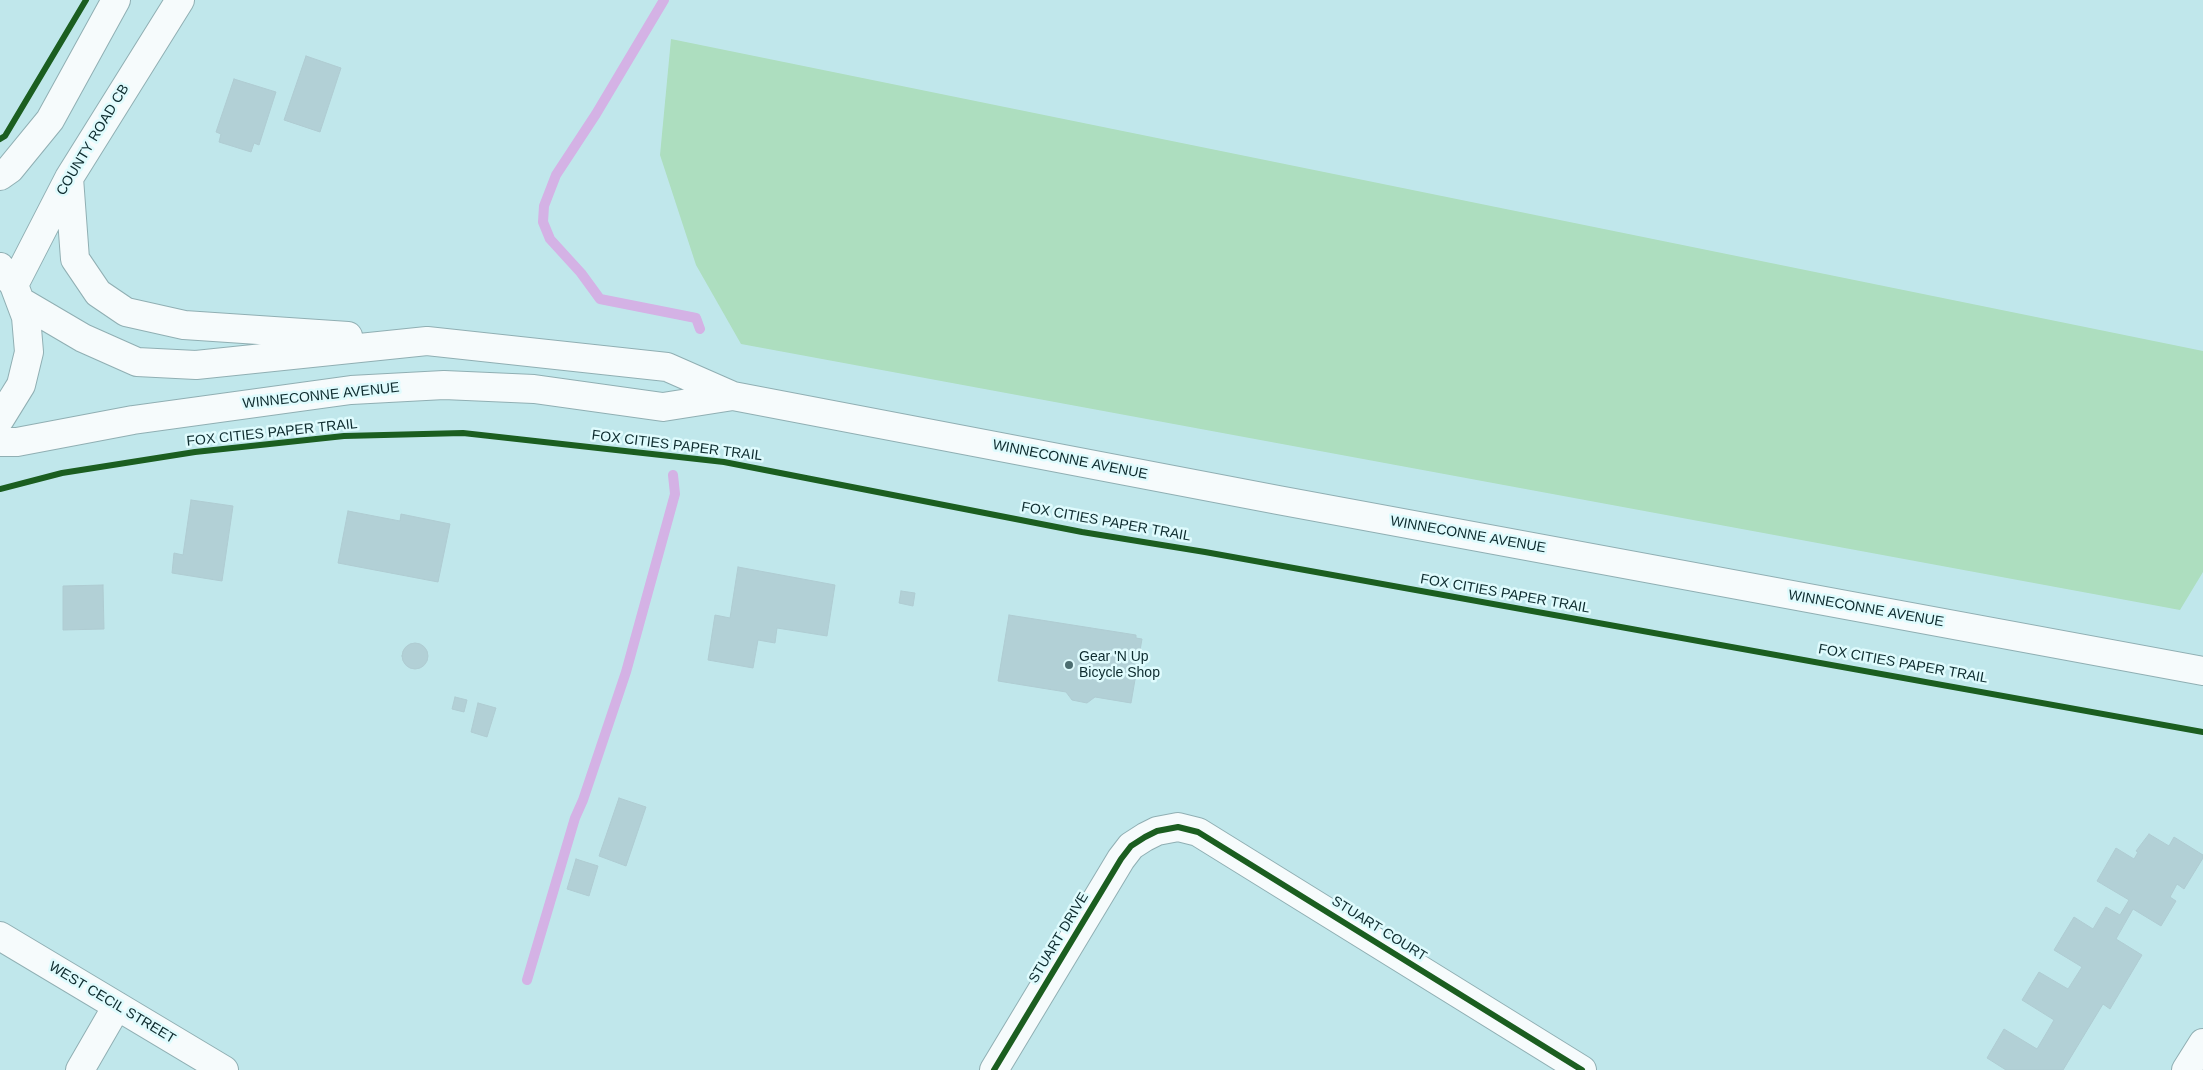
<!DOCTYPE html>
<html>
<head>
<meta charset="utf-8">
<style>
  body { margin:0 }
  canvas { display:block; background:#c0e7eb }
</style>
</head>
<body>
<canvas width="2203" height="1070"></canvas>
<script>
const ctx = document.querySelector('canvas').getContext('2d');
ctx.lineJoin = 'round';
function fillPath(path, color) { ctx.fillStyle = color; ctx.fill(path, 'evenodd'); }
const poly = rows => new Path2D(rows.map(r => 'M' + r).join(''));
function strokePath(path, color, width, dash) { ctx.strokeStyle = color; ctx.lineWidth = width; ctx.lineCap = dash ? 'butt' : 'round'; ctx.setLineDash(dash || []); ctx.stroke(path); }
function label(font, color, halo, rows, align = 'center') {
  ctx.font = font + ' Helvetica,sans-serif'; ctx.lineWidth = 5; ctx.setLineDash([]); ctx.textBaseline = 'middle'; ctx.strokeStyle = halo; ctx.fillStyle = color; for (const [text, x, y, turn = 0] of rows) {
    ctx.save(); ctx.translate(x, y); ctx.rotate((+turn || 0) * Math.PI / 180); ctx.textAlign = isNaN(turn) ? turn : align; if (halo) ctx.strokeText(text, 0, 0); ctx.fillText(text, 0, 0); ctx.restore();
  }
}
const green = poly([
  [671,39,2203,351,2203,572,2180,610,741,344,696,265,660,155]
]);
const stream = poly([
  [664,0,596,114,556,175,544,206,543,222,550,239,581,273,600,299,696,318,700,329],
  [527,980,575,818,583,800,626,672,675,494,673,475]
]);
const building = poly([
  [306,56,341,68,320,132,284,120,306,56],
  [234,79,276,92,259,145,254,143,251,152,219,142,221,134,216,132,234,79],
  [191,500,233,506,222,581,172,573,174,553,183,555,191,500],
  [348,511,400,521,401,514,450,524,438,582,338,563,348,511],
  [738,567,835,585,827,636,777,628,775,643,758,640,753,668,708,660,715,615,730,618,738,567],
  [103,585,104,629,63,630,63,586,103,585],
  [901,591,915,593,913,606,899,603,901,591],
  [1009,615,1136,635,1136,638,1142,639,1131,703,1095,697,1087,703,1072,700,1066,692,998,681,1009,615],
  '402 656a13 13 0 1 1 26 0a13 13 0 1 1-26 0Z',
  [455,697,467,700,464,712,452,709,455,697],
  [478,703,496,708,487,737,471,732,478,703],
  [619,798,646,807,626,866,599,856,619,798],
  [2149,834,2169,846,2174,837,2203,855,2203,858,2184,889,2177,884,2170,897,2176,901,2161,926,2133,909,2116,939,2142,955,2110,1009,2103,1004,2063,1070,2006,1070,1987,1058,2004,1029,2037,1049,2054,1020,2022,1000,2039,972,2068,989,2082,967,2054,950,2074,917,2093,929,2106,907,2120,915,2129,900,2097,881,2116,848,2134,859,2138,852,2136,851,2149,834],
  [576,859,598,866,589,896,567,889,576,859]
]);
const street = poly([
  [0,936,224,1070],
  [80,1070,117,1006],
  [994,1070,1121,859,1131,846,1145,837,1157,831,1178,827,1198,832,1582,1070],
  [2186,1070,2203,1043]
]);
const secondary = poly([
  [0,176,10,169,50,120,116,0],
  [69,178,75,259,98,293,126,312,184,325,348,336],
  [0,267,14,285,26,317,29,352,21,385,0,419],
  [14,285,69,178,180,0],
  [20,301,83,338,137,362,196,365,427,341,667,367,733,396,1278,500,2203,671],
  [0,442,17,442,133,420,351,390,444,385,534,389,663,407,733,396]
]);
const cycleway = poly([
  [0,139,5,136,86,0],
  [0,489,62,473,195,452,344,436,463,433,724,462,1082,532,1205,552,2203,732],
  [994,1070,1121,859,1131,846,1145,837,1157,831,1178,827,1198,832,1582,1070]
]);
const markers = [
  [1069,665,5,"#4c6d70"]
];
const streetNames = [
  ["COUNTY ROAD CB",93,140,-59],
  ["WINNECONNE AVENUE",321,396,-6],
  ["FOX CITIES PAPER TRAIL",272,433,-6],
  ["FOX CITIES PAPER TRAIL",677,446,7],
  ["WINNECONNE AVENUE",1070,460,11],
  ["FOX CITIES PAPER TRAIL",1106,522,10],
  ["WINNECONNE AVENUE",1468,535,10],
  ["FOX CITIES PAPER TRAIL",1505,594,10],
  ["WINNECONNE AVENUE",1866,609,10],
  ["FOX CITIES PAPER TRAIL",1903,664,10],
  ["STUART COURT",1379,929,32],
  ["STUART DRIVE",1059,938,-59],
  ["WEST CECIL STREET",112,1003,31]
];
const poiNames = [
  ["Gear 'N Up",1079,657],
  ["Bicycle Shop",1079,673]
];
fillPath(green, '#addebf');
strokePath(stream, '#d4b2e5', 10);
fillPath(building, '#b2d0d6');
strokePath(building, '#afccd2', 1);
strokePath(street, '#90afb3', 30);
strokePath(secondary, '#90afb3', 30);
strokePath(street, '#f6fbfc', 28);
strokePath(secondary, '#f6fbfc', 28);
strokePath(cycleway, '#1b5e20', 6);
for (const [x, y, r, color] of markers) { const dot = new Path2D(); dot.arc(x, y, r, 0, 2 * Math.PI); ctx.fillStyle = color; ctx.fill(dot); strokePath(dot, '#dffbfd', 2); }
label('14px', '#0d2b2e', '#dffbfd', streetNames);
label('14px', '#0d2b2e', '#dffbfd', poiNames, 'left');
</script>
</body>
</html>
